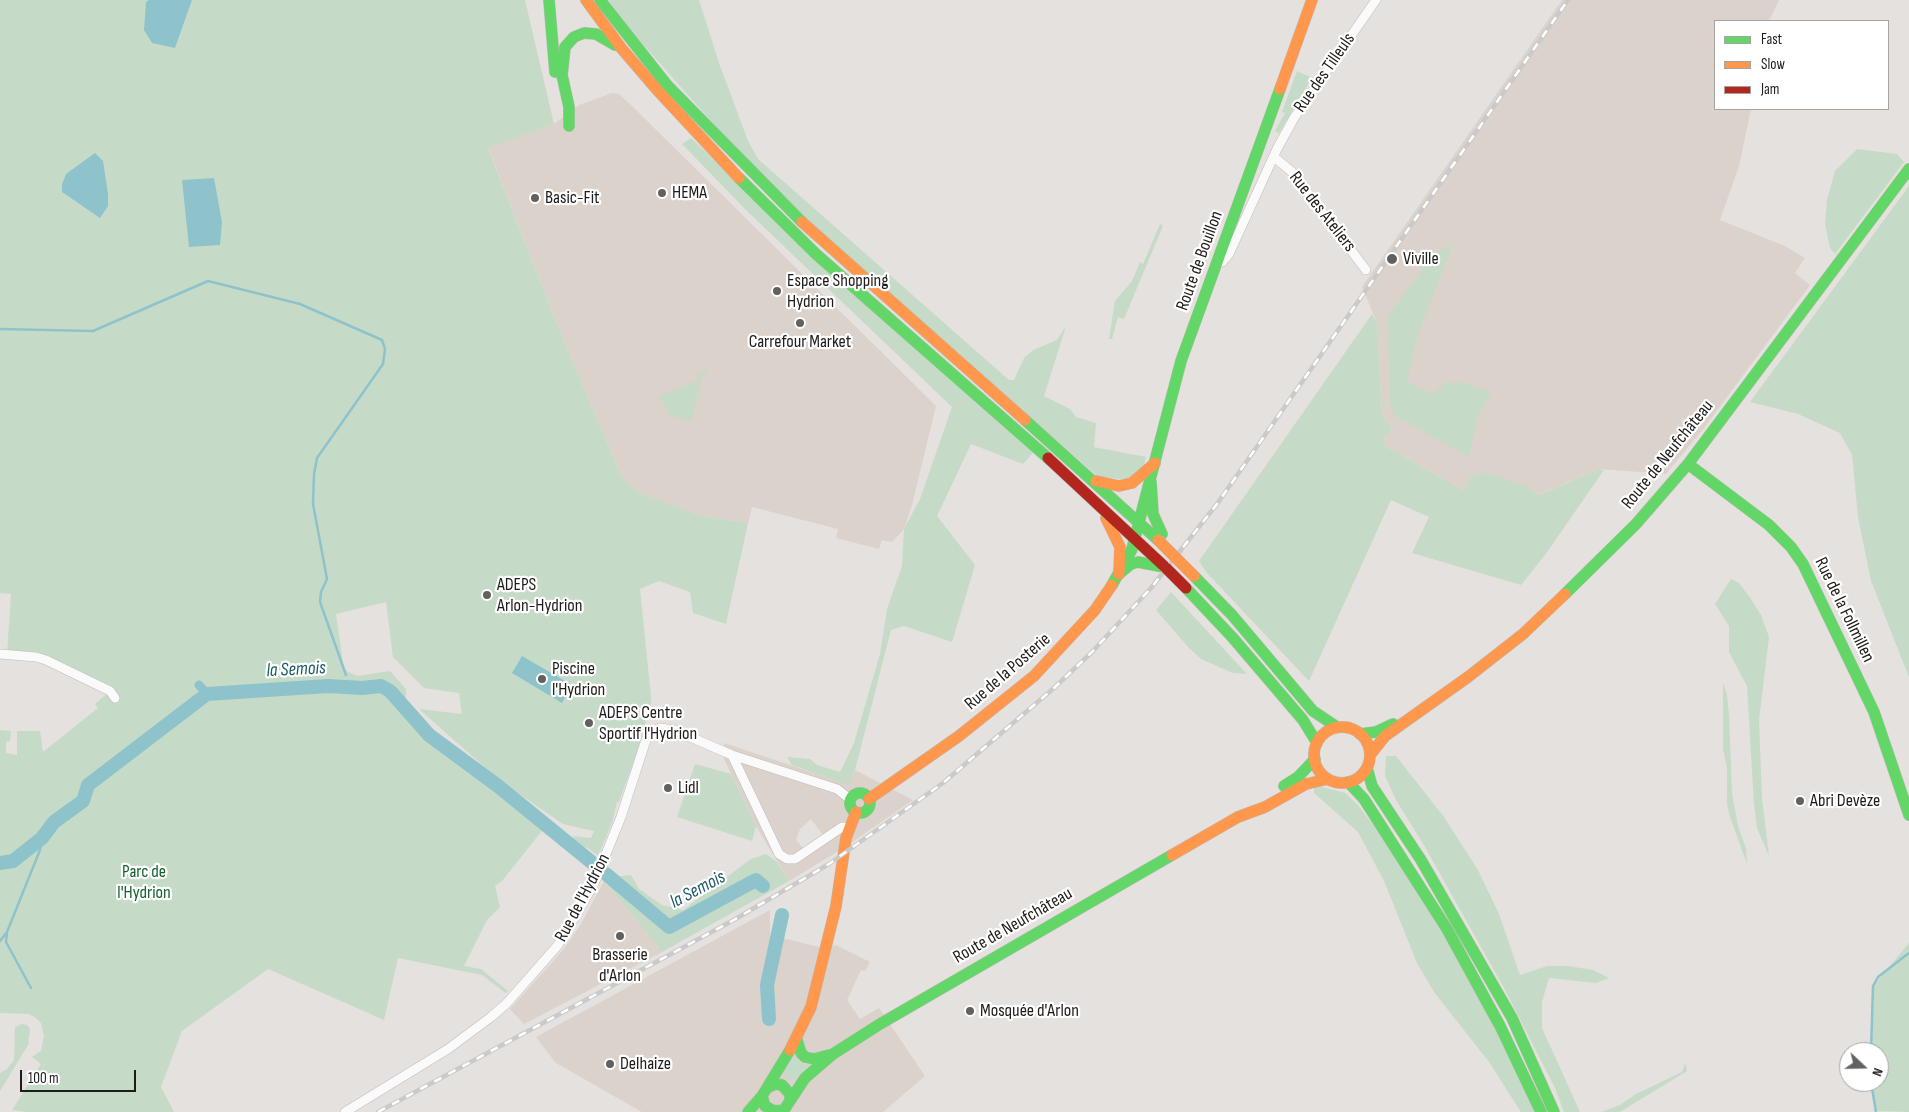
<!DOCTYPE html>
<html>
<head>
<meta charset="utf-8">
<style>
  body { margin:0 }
  #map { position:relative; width:1909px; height:1112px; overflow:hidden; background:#e4e1de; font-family:"Sofia Sans Condensed",sans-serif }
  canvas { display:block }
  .legend { position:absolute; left:1714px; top:20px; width:175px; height:90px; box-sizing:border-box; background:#fff; border:1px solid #a5a4a3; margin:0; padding:6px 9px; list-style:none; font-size:15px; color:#1e1b19 }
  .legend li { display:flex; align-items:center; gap:10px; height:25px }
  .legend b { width:25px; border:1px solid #a5a4a3 }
  .north { position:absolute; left:1839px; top:1042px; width:50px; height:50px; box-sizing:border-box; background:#fff; border:1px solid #a5a4a3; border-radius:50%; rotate:111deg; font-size:14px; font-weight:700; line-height:20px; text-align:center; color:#1e1b19 }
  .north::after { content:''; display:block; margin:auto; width:18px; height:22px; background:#63605e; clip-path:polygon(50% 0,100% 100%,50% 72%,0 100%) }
  .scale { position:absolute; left:20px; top:1070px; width:116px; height:22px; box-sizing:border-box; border:2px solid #1e1b19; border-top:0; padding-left:6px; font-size:15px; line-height:18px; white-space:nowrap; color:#1e1b19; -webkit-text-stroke:4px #fff; paint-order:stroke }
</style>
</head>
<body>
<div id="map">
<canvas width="1909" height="1112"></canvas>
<ul class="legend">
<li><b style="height:6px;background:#63d668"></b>Fast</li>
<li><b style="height:6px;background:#ff974d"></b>Slow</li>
<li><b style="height:6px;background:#b3261e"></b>Jam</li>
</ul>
<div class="north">N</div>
<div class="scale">100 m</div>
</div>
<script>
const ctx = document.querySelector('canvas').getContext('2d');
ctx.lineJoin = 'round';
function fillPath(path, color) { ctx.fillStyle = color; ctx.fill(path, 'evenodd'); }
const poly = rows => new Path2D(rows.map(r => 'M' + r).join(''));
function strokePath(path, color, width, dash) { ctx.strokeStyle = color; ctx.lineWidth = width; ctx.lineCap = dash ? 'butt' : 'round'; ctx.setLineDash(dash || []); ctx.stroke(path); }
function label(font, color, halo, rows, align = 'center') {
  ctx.font = font + ' "Sofia Sans Condensed",sans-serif'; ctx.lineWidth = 4.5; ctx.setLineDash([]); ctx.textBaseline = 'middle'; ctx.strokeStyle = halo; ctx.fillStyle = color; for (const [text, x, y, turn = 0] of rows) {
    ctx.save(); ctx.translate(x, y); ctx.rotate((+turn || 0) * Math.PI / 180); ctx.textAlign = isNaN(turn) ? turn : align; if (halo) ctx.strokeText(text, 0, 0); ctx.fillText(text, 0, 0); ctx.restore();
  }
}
const built = poly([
  [1562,0,1779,0,1769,21,1715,21,1715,109,1751,109,1739,166,1720,220,1785,246,1805,258,1795,273,1810,285,1704,428,1666,474,1599,469,1538,495,1526,486,1465,491,1385,446,1383,441,1392,428,1382,415,1377,323,1362,287],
  [612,93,619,94,631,105,936,406,912,505,904,529,892,542,882,540,879,549,836,538,838,529,752,507,748,523,702,516,636,492,621,475,556,322,488,147,554,124,579,105],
  [724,743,847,784,855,770,913,800,845,847,789,881,756,826,724,759],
  [811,819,823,835,804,849,796,840,800,829],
  [604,881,662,952,524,1024,510,1009,564,949,581,924],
  [770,910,770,935,823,948,836,945,870,962,865,971,861,970,847,1000,860,1019,879,1008,925,1076,883,1112,642,1112,556,1063,536,1037]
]);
const green = poly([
  [0,0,525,0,554,124,488,148,556,322,621,475,637,492,702,516,748,523,726,624,693,613,690,592,659,581,640,589,651,697,650,718,646,718,644,733,619,802,617,802,612,823,598,856,588,848,576,845,573,836,591,838,594,831,563,824,499,780,419,709,462,714,459,693,424,688,393,657,386,602,336,614,344,670,358,676,390,671,406,689,406,703,423,724,549,822,502,881,495,886,500,907,487,920,464,966,481,969,508,991,506,993,482,975,398,958,384,1020,268,969,182,1031,161,1087,174,1112,27,1112,12,1110,41,1064,32,1057,41,1051,44,1036,41,1023,35,1017,28,1014,0,1013,0,730,11,731,10,741,6,742,6,753,17,755,17,731,40,731,43,752,98,708,95,704,110,691,46,660,7,654,11,594,0,593],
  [608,0,699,0,719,63,748,141,758,159,1009,380,1014,380,1024,358,1033,350,1057,340,1066,326,1044,396,1070,409,1076,417,1096,423,1094,447,1146,457,1144,465,1128,480,1097,476,823,234,735,148,632,32],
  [1297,71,1312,78,1279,133,1275,131,1285,113,1282,112],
  [691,138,1033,453,1023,464,971,444,937,516,975,565,952,642,904,626,891,630,855,770,848,785,792,765,787,757,810,759,817,765,840,772,854,743,880,654,887,609,902,566,904,529,920,499,952,407,746,210,682,144],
  [1857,149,1897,154,1904,162,1835,254,1830,248,1825,224,1827,200,1835,171],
  [1909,186,1909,677,1871,581,1858,517,1852,455,1840,433,1798,414,1750,402],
  [1160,224,1163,226,1124,319,1118,317,1112,339,1109,339,1115,301,1132,281,1140,262,1143,264],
  [1453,244,1418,334,1407,381,1433,395,1445,382,1464,383,1491,392,1477,419,1469,457,1397,417,1392,411,1390,400,1388,316,1433,255],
  [1372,314,1377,323,1382,415,1392,428,1383,441,1385,446,1465,491,1471,476,1487,473,1526,486,1539,495,1599,469,1604,470,1545,555,1521,585,1412,553,1429,517,1391,500,1309,681,1206,572,1199,561],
  [705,371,708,376,702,375,691,421,670,416,659,396,699,380,697,374],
  [1731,579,1739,583,1751,599,1761,615,1769,637,1759,720,1762,798,1769,856,1757,828,1754,804,1747,686,1729,652,1729,626,1715,604],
  [1171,592,1247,674,1233,673,1201,659,1189,648,1156,610],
  [1723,683,1727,694,1729,716,1732,793,1738,826,1746,848,1747,864,1730,817,1727,804,1727,768,1723,749],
  [1386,756,1396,756,1444,817,1478,870,1499,914,1520,975,1547,966,1568,966,1593,970,1609,978,1596,983,1549,978,1542,1002,1542,1028,1580,1112,1564,1112,1555,1088,1504,988,1425,847,1396,800,1385,776],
  [695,764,731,774,756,826,752,841,677,817],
  [1318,786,1345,793,1357,804,1382,836,1467,972,1535,1112,1521,1112,1489,1062,1434,992,1417,963,1384,881,1358,832,1314,793,1314,787],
  [766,854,776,861,789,881,662,952,604,881,605,878,631,875,639,889,662,905,683,910,751,859],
  [1909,943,1909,1112,1876,1111,1871,1086,1871,1082,1879,1082,1879,1052,1872,1052,1873,986],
  [22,1024,27,1025,30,1029,28,1045,0,1091,0,1073,7,1069,14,1060,15,1027],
  [793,1055,803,1064,811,1064,798,1078,787,1081,784,1071],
  [1685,1063,1687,1071,1620,1112,1601,1112,1620,1105,1636,1094,1682,1072]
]);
const water = poly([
  [149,0,192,0,175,48,152,43,144,30,146,2],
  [95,153,103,161,108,194,108,206,100,218,62,192,62,184,66,174],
  [214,178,222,222,220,245,189,247,182,180],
  [522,656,572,685,562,703,512,673]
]);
const stream = poly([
  [0,329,93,331,208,281,300,304,382,340,385,349,383,364,317,458,314,474,313,504,327,579,321,592,320,602,346,675],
  [348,681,350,687],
  [0,941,7,932],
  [31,988,6,942,7,932,40,850,42,838],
  [1871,1052,1873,986,1878,977,1909,953],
  [1871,1082,1876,1112]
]);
const canal = poly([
  [199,685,207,694]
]);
const river = poly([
  [0,863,13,861,42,838,54,822,83,801,88,785,207,694,328,686,362,688,381,686,390,691,429,735,498,786,595,865],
  [606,874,669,927,756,880,763,886],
  [769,1019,767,985,782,915]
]);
const street = poly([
  [1274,157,1292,172,1366,270],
  [1222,262,1229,254,1277,149,1294,118,1376,0],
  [0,654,36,657,46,660,110,691,115,698],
  [732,755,779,854,787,859,795,859,842,827,849,828],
  [345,1112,448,1049,491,1017,507,1003,558,945,593,886,621,817,645,743,648,736,655,730,660,728,674,730,732,755,837,789,851,800]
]);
const fast = poly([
  [549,0,555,72],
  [600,0,667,85,802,222],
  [569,126,569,107,562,75,565,47,574,37,584,33,596,34,615,45],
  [739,178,816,254,1048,458],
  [1025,420,1158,540],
  [1688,464,1769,525,1791,547,1803,564,1874,712,1909,815],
  [1151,482,1153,514,1162,534],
  [1119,574,1131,564,1138,562,1164,567],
  [1194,576,1232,615,1313,711,1337,727],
  [1112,585,1132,549,1181,361,1280,89],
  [1186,588,1233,638,1303,720,1317,743],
  [1565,594,1636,524,1688,464,1909,169],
  [1360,734,1376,732,1393,724],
  [1367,768,1372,786,1421,860,1512,1018,1554,1112],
  [1348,782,1364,799,1447,929,1500,1026,1541,1112],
  [1284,786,1298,777,1315,759],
  '850 803a10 10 0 1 1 20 0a10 10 0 1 1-20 0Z',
  [797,1040,801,1053,805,1057,814,1059,829,1055],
  [790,1050,762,1096,765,1106,774,1111,784,1110,805,1078,833,1054,880,1024,1172,855],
  [767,1088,775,1084,782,1085,790,1094,790,1100],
  [748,1112,762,1096]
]);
const slow = poly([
  [586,0,622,49,659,92,739,178],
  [1280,89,1312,0],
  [802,222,1025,420],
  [1096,481,1119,486,1132,483,1155,463],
  [1106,518,1120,547,1119,574],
  '1314 755a28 28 0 1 1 56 0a28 28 0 1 1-56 0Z',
  [1370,755,1385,736,1468,677,1523,634,1565,594],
  [869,799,959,736,1034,676,1095,610,1112,585],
  [1172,855,1238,817,1265,807,1306,784,1328,779],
  [790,1050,811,1007,836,906,846,838,856,812]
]);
const jam = poly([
  [1048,458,1166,568]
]);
const rail = poly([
  [378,1112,732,921,829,864,943,783,1054,688,1092,652,1151,588,1217,504,1568,0]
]);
const slowBridge = poly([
  [1158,540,1194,576]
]);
const jamBridge = poly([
  [1166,568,1186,588]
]);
const markers = [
  [662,193,5,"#63605e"],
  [535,198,5,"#63605e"],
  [1392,259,6,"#63605e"],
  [777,291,5,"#63605e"],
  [800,323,5,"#63605e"],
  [487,595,5,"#63605e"],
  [542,679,5,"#63605e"],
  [589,723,5,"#63605e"],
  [668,788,5,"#63605e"],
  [1800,801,5,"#63605e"],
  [620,936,5,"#63605e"],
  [970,1011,5,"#63605e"],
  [610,1064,5,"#63605e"]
];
const streetNames = [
  ["Rue des Tilleuls",1325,73,-55],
  ["Rue des Ateliers",1322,212,52],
  ["Route de Bouillon",1200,261,-70],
  ["Route de Neufchâteau",1668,455,-51],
  ["Rue de la Follmillen",1844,610,64],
  ["Rue de la Posterie",1008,672,-41],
  ["Rue de l'Hydrion",583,898,-62],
  ["Route de Neufchâteau",1013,926,-30]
];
const poiNames = [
  ["HEMA",672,193],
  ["Basic-Fit",545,198],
  ["Viville",1403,259],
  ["Espace Shopping",787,281],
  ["Hydrion",787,302],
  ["Carrefour Market",800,342,"center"],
  ["ADEPS",497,585],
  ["Arlon-Hydrion",497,606],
  ["Piscine",552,669],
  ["l'Hydrion",552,690],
  ["ADEPS Centre",599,713],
  ["Sportif l'Hydrion",599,734],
  ["Lidl",678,788],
  ["Abri Devèze",1810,801],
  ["Brasserie",620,955,"center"],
  ["d'Arlon",620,976,"center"],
  ["Mosquée d'Arlon",980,1011],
  ["Delhaize",620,1064]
];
const parkNames = [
  ["Parc de",144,872],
  ["l'Hydrion",144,893]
];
const waterNames = [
  ["la Semois",296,670,-3],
  ["la Semois",698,890,-28]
];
fillPath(built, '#dbd2cb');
fillPath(green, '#c6dbc7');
fillPath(water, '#8ec3cc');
strokePath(stream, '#8ec3cc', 2.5);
strokePath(canal, '#8ec3cc', 9);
strokePath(river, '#8ec3cc', 14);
strokePath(street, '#bfbcba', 10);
strokePath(fast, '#bfbcba', 12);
strokePath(slow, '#bfbcba', 12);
strokePath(jam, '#bfbcba', 12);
strokePath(street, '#fbfafa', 9);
strokePath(fast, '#63d668', 11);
strokePath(slow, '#ff974d', 11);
strokePath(jam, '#b3261e', 11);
strokePath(rail, '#cbcac9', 4.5);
strokePath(rail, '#fff', 2.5, [8]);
strokePath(slowBridge, '#bfbcba', 12, []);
strokePath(jamBridge, '#bfbcba', 12, []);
strokePath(slowBridge, '#ff974d', 11);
strokePath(jamBridge, '#b3261e', 11);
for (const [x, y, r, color] of markers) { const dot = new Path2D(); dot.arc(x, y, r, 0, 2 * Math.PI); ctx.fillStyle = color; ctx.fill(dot); strokePath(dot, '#fff', 2); }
label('18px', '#1e1b19', '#fff', streetNames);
label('18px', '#1e1b19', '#fff', poiNames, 'left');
label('18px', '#15622f', '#fff', parkNames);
label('italic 19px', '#1b5b66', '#fff', waterNames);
</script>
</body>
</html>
